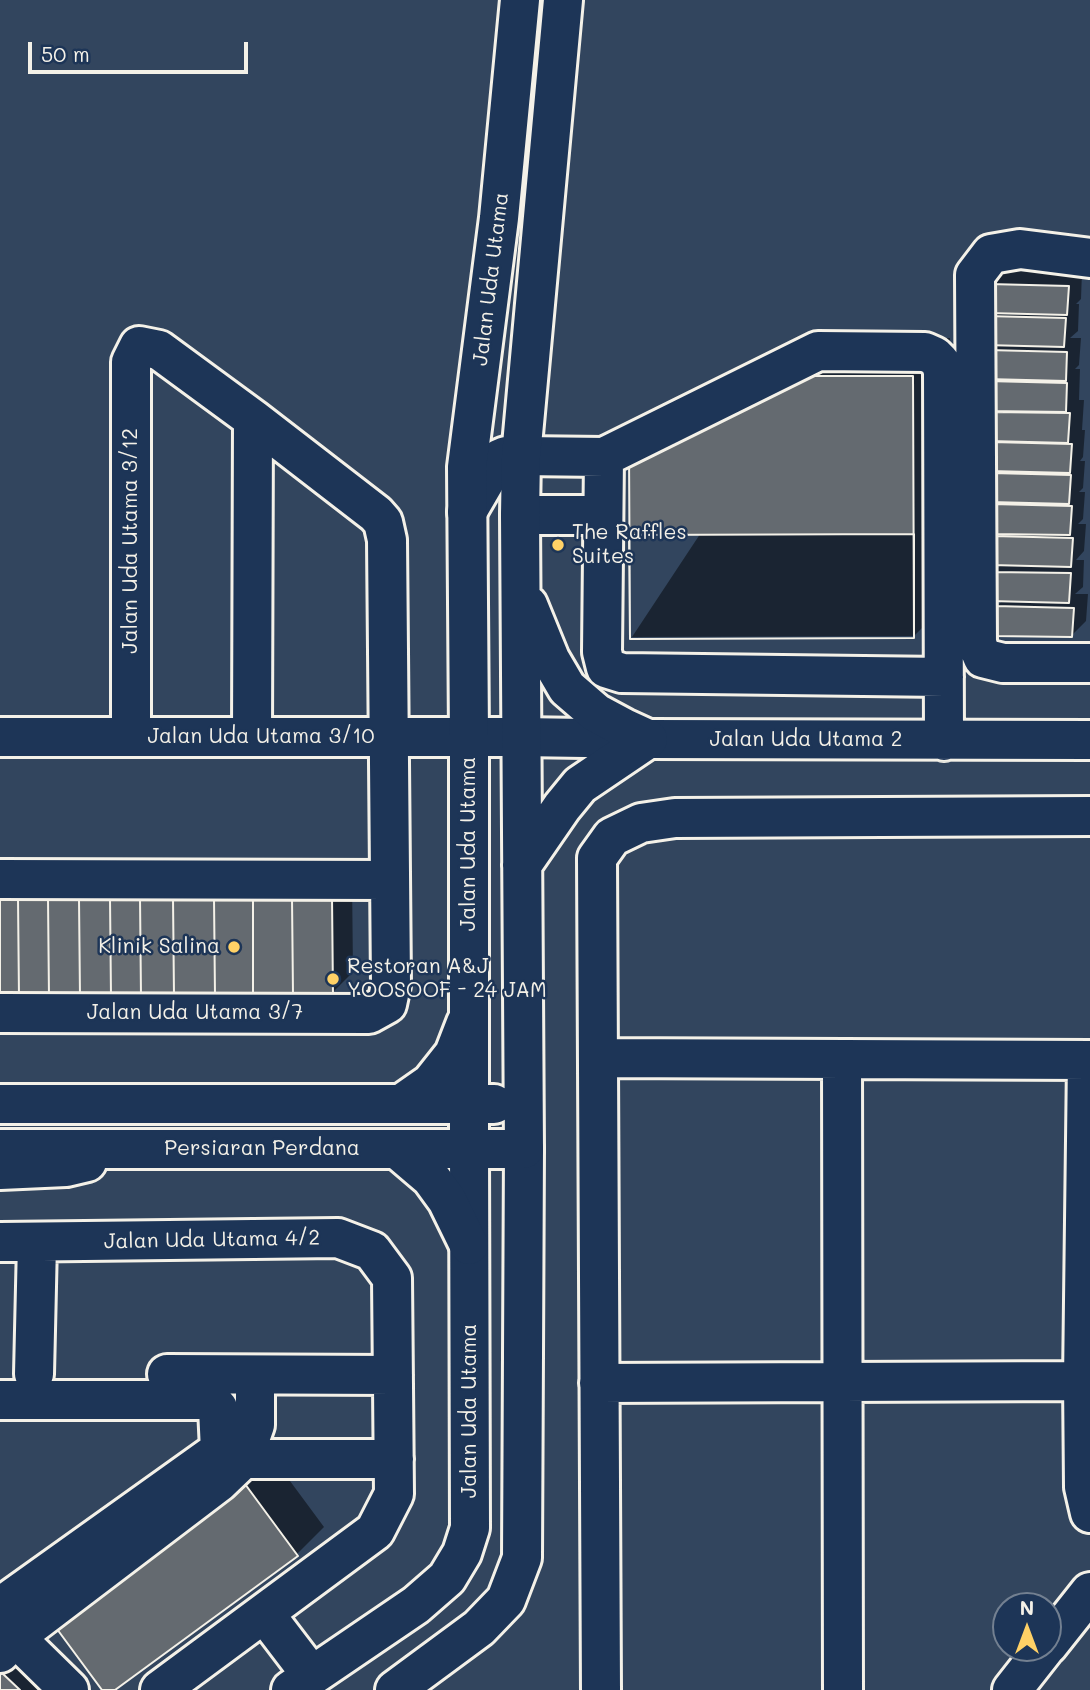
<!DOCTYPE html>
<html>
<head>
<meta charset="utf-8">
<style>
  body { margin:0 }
  #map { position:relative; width:1090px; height:1690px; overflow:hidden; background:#32455e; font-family:Mali,sans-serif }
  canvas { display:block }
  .north { position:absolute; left:992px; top:1592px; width:70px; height:70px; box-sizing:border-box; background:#1d3557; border:2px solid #738091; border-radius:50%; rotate:0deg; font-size:19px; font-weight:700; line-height:28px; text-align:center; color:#f4f1e8 }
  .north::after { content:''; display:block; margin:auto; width:24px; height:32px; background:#ffd166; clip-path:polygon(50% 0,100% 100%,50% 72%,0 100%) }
  .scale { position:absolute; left:28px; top:42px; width:220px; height:32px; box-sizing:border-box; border:4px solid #f4f1e8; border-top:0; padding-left:9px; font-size:21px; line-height:24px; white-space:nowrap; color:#f4f1e8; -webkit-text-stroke:5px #1d3557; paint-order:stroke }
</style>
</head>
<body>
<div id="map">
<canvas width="1090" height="1690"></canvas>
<div class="north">N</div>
<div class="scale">50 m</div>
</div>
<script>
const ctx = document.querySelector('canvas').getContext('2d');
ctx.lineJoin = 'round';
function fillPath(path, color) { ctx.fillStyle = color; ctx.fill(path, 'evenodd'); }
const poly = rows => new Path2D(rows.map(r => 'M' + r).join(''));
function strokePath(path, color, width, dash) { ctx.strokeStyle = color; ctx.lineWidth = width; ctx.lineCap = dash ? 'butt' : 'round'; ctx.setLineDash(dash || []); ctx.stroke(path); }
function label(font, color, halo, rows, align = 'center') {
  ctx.font = font + ' Mali,sans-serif'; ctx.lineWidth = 5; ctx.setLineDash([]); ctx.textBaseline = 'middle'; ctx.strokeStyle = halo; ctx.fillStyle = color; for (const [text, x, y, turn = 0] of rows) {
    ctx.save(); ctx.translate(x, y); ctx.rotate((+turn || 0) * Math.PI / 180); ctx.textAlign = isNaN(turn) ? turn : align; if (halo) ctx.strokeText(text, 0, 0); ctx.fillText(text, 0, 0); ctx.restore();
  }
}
const shadow = poly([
  [1005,271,1082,272,1081,299,1076,304,1079,304,1078,331,1070,338,1081,338,1079,365,1075,369,1080,369,1079,400,1084,400,1082,430,1085,430,1083,457,1080,461,1085,461,1083,488,1079,492,1085,492,1083,519,1078,524,1086,524,1084,551,1076,560,1084,560,1083,587,1075,594,1088,594,1086,621,1072,635,996,607,1003,600,993,573,1002,564,995,537,1000,532,994,505,998,501,993,474,998,470,988,377,989,351,996,344,991,285],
  [950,338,951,476,973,577,914,636,632,637,829,339],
  [352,877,353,972,332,993,0,996,0,894],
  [273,1458,324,1527,297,1554,112,1690,105,1690,56,1625],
  [30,1646,75,1690,0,1690,0,1677]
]);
const building = poly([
  [989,284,1069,286,1067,315,988,313,989,284],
  [986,316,1066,318,1064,347,984,345,986,316],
  [988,350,1067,352,1066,381,986,379,988,350],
  [790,376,913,376,914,638,630,639,629,449,790,376],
  [987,381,1067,383,1066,412,986,411,987,381],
  [991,412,1070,413,1068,443,989,441,991,412],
  [992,442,1072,444,1070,473,990,471,992,442],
  [992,473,1071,475,1069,504,990,502,992,473],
  [992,504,1072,506,1070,535,990,534,992,504],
  [914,534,914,638,630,639,629,535,914,534],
  [993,536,1073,538,1071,567,991,565,993,536],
  [991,572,1071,573,1069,603,990,601,991,572],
  [995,606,1074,608,1072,637,993,636,995,606],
  [332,897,333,995,293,995,292,898,332,897],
  [140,898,173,898,174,996,141,997,140,898],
  [140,898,141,997,111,997,110,899,140,898],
  [173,898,214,898,215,996,174,996,173,898],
  [214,898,253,898,253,996,215,996,214,898],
  [253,898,292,898,293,995,253,996,253,898],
  [18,899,48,899,49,998,19,998,18,899],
  [18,899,19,998,0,998,0,900,18,899],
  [48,899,79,899,80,997,49,998,48,899],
  [79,899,110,899,111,997,80,997,79,899],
  [245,1484,298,1556,115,1690,102,1690,54,1625,245,1484],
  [2,1673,20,1690,0,1690,0,1674,2,1673]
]);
const minor = poly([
  [1090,258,1020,249,991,254,975,275,977,644,983,658,1003,663,1090,663],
  [604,457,602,652,606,668,622,673,944,677],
  [467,512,495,464,499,459,506,456,521,456,604,457,818,351,925,352,934,356,940,362,943,371,944,741],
  [520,515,603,515],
  [0,737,521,737,648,739,1090,740],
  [252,737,253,419],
  [0,879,390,880],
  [0,1013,369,1014,387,1004,391,985,387,540,383,522,376,514,253,419,159,350,139,346,131,362,131,737],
  [598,1058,1090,1060],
  [842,1059,843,1690],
  [1087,1060,1083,1381,1084,1487,1090,1513],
  [0,1170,66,1167,87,1162],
  [0,1242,338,1238,372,1251,392,1278,394,1494,375,1531,160,1690],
  [34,1374,37,1243],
  [167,1374,393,1375],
  [599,1383,1083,1381],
  [0,1400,210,1400,218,1408,220,1450,0,1607],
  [243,1459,394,1459],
  [264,1613,312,1676],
  [15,1637,69,1690],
  [1048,1645,1090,1592],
  [0,1653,15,1637,219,1482,243,1459,255,1425,255,1375],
  [291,1690,416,1605,447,1578,462,1553,470,1528,469,1149],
  [395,1690,479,1628,506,1600,522,1558,524,1149],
  [601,1690,597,858,612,837,641,823,675,818,1090,816],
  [1012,1690,1045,1648]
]);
const major = poly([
  [528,605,550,659,567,688,596,713,624,728,648,739],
  [522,865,562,807,580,785,648,739],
  [0,1104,494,1104],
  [401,1104,431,1083,454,1054,466,1023],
  [0,1149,524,1149,520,515,521,456,563,0],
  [397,1149,431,1178,447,1200,469,1245],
  [469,1149,469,737,467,467,499,218,520,0]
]);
const markers = [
  [558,545,7,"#ffd166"],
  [234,947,7,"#ffd166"],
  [333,979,7,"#ffd166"]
];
const streetNames = [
  ["Jalan Uda Utama",491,279,-83],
  ["Jalan Uda Utama 3/12",131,541,-90],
  ["Jalan Uda Utama 3/10",261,737],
  ["Jalan Uda Utama 2",806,740],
  ["Jalan Uda Utama",469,844,-90],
  ["Jalan Uda Utama 3/7",195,1013],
  ["Persiaran Perdana",262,1149],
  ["Jalan Uda Utama 4/2",212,1240,-1],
  ["Jalan Uda Utama",470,1411,-90]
];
const poiNames = [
  ["The Raffles",572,533],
  ["Suites",572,557],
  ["Klinik Salina",220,947,"right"],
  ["Restoran A&J",347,967],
  ["YOOSOOF - 24 JAM",347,991]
];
fillPath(shadow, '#0007');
fillPath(building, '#646a70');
strokePath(building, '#f4f1e8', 2);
strokePath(minor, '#f4f1e8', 44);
strokePath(major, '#f4f1e8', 44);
strokePath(minor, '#1d3557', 38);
strokePath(major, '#1d3557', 38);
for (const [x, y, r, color] of markers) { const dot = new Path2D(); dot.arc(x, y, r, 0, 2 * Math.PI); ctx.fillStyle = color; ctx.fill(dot); strokePath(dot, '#1d3557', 2.5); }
label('21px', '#f4f1e8', '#1d3557', streetNames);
label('21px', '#f4f1e8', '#1d3557', poiNames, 'left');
</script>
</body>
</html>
